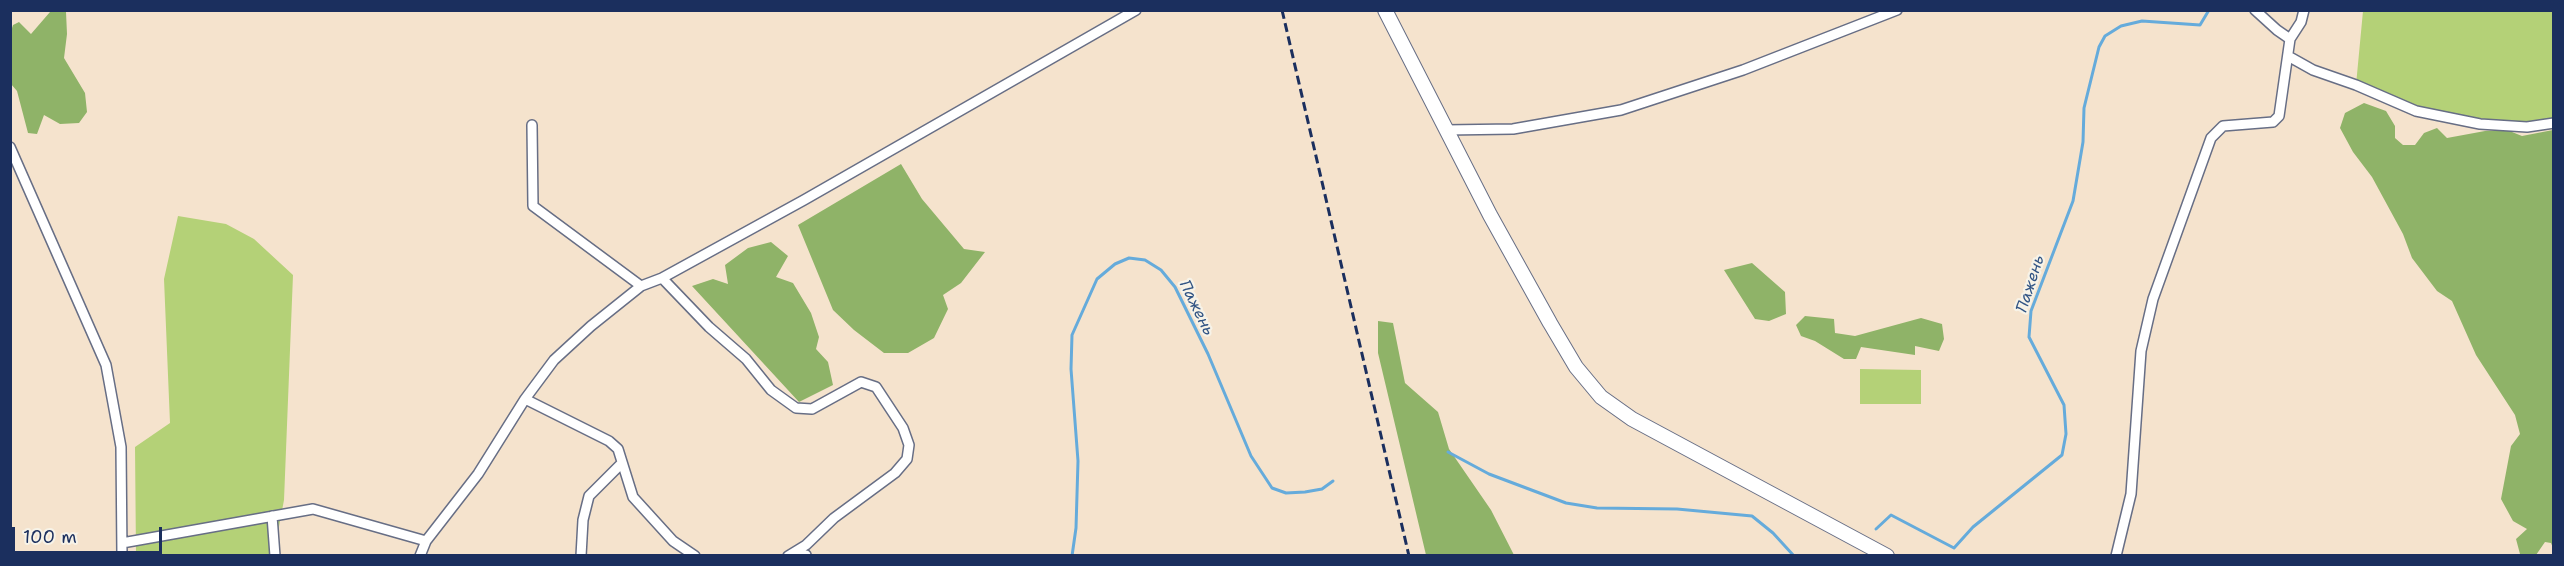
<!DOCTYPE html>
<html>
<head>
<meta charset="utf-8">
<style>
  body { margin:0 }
  #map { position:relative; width:2564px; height:566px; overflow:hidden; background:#f5e3cd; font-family:"Shantell Sans",sans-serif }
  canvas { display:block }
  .frame { position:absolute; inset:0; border:12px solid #1b2f5e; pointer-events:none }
  .scale { position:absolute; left:12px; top:527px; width:150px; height:27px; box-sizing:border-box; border:3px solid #1b2f5e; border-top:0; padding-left:8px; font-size:18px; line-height:21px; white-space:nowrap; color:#1b2f5e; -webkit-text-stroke:4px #f7f3e8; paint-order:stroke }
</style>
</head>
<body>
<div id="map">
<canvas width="2564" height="566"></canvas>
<div class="frame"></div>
<div class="scale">100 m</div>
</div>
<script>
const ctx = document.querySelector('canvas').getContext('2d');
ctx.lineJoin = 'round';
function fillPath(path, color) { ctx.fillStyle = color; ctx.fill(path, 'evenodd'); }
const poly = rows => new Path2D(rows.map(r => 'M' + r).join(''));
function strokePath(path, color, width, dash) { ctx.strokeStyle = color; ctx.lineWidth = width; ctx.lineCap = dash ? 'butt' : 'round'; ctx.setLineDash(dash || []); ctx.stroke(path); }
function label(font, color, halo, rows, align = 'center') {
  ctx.font = font + ' "Shantell Sans",sans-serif'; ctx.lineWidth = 4.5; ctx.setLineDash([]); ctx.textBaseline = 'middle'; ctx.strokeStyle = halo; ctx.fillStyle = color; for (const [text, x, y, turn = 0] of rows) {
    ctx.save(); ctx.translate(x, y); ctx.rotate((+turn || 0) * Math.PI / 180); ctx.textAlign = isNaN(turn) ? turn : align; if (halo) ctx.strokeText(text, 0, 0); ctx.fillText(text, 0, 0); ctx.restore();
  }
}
const green = poly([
  [2363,11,2553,11,2553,123,2527,127,2416,111,2356,85],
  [178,216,226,224,254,239,293,275,284,500,277,537,280,555,136,555,135,447,170,423,164,279],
  [1860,369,1921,370,1921,404,1860,404]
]);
const forest = poly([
  [50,12,66,12,67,34,64,58,85,93,87,112,79,123,60,124,44,115,37,134,28,133,17,91,11,84,11,31,13,25,19,22,31,34],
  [2364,103,2386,111,2395,126,2395,138,2403,145,2415,145,2424,133,2437,128,2447,138,2485,131,2507,130,2522,136,2553,130,2553,548,2551,543,2545,542,2536,555,2520,554,2516,539,2527,529,2513,521,2501,499,2511,446,2520,434,2515,415,2476,355,2452,301,2437,291,2412,258,2403,234,2372,177,2353,152,2340,128,2345,113],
  [901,164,922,199,964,249,985,252,961,283,943,295,948,309,934,338,908,353,884,353,854,330,833,310,798,225],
  [771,242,788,256,776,277,793,283,811,313,819,337,816,349,828,362,833,385,799,402,692,286,713,279,728,284,725,265,748,248],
  [1752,263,1785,292,1786,314,1769,321,1755,319,1724,270],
  [1805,316,1834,319,1835,333,1855,336,1921,318,1942,324,1944,339,1939,351,1915,346,1915,355,1861,347,1856,359,1844,359,1815,341,1801,336,1796,325],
  [1378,321,1393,323,1405,383,1438,412,1449,449,1491,510,1514,555,1426,555,1378,353]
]);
const stream = poly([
  [1448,452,1489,474,1566,503,1597,508,1677,509,1752,516,1773,533,1794,556],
  [1876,529,1891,515,1954,548,1973,527,2062,455,2066,434,2064,405,2029,337,2031,311,2073,201,2083,142,2084,108,2099,47,2105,36,2121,26,2142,21,2200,25,2209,10],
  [1072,556,1076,528,1078,461,1071,369,1072,335,1097,279,1115,264,1129,258,1145,260,1161,270,1175,287,1208,354,1251,456,1272,488,1286,493,1305,492,1322,489,1333,481]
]);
const street = poly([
  [2255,10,2277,30,2290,39,2301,22,2304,10],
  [2288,56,2313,70,2356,85,2416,111,2480,124,2527,127,2554,123],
  [532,125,533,206,641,286],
  [1446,130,1513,129,1621,110,1743,70,1897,10],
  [10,147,106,365,121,447,122,556],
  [662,278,709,327,746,359,771,390,796,408,812,409,861,382,876,387,903,428,909,445,907,459,895,473,834,518,806,545,788,556],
  [525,399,609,441,618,449,633,497,673,541,695,556],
  [272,516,275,556],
  [122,543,313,509,426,541],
  [420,556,426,541,478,474,525,399,554,360,591,326,641,286,662,278,804,200,1136,10],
  [581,556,583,520,589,496,621,464],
  [800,556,806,555],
  [2116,556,2131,494,2141,351,2153,299,2211,138,2223,126,2273,122,2279,116,2290,39]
]);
const secondary = poly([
  [1385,10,1490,215,1550,323,1576,367,1601,397,1632,419,1887,556]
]);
const rail = poly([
  [1282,10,1409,556]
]);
const waterNames = [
  ["Пажень",2031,284,-72],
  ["Пажень",1196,308,64]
];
fillPath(green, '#b4d177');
fillPath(forest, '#8fb368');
strokePath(stream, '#65abdb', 3);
strokePath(street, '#676e85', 12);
strokePath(secondary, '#676e85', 16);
strokePath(street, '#fff', 9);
strokePath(secondary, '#fff', 14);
strokePath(rail, '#1b2f5e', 3, [9, 4.5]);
label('italic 16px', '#315484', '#f7f3e8', waterNames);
</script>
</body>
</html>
